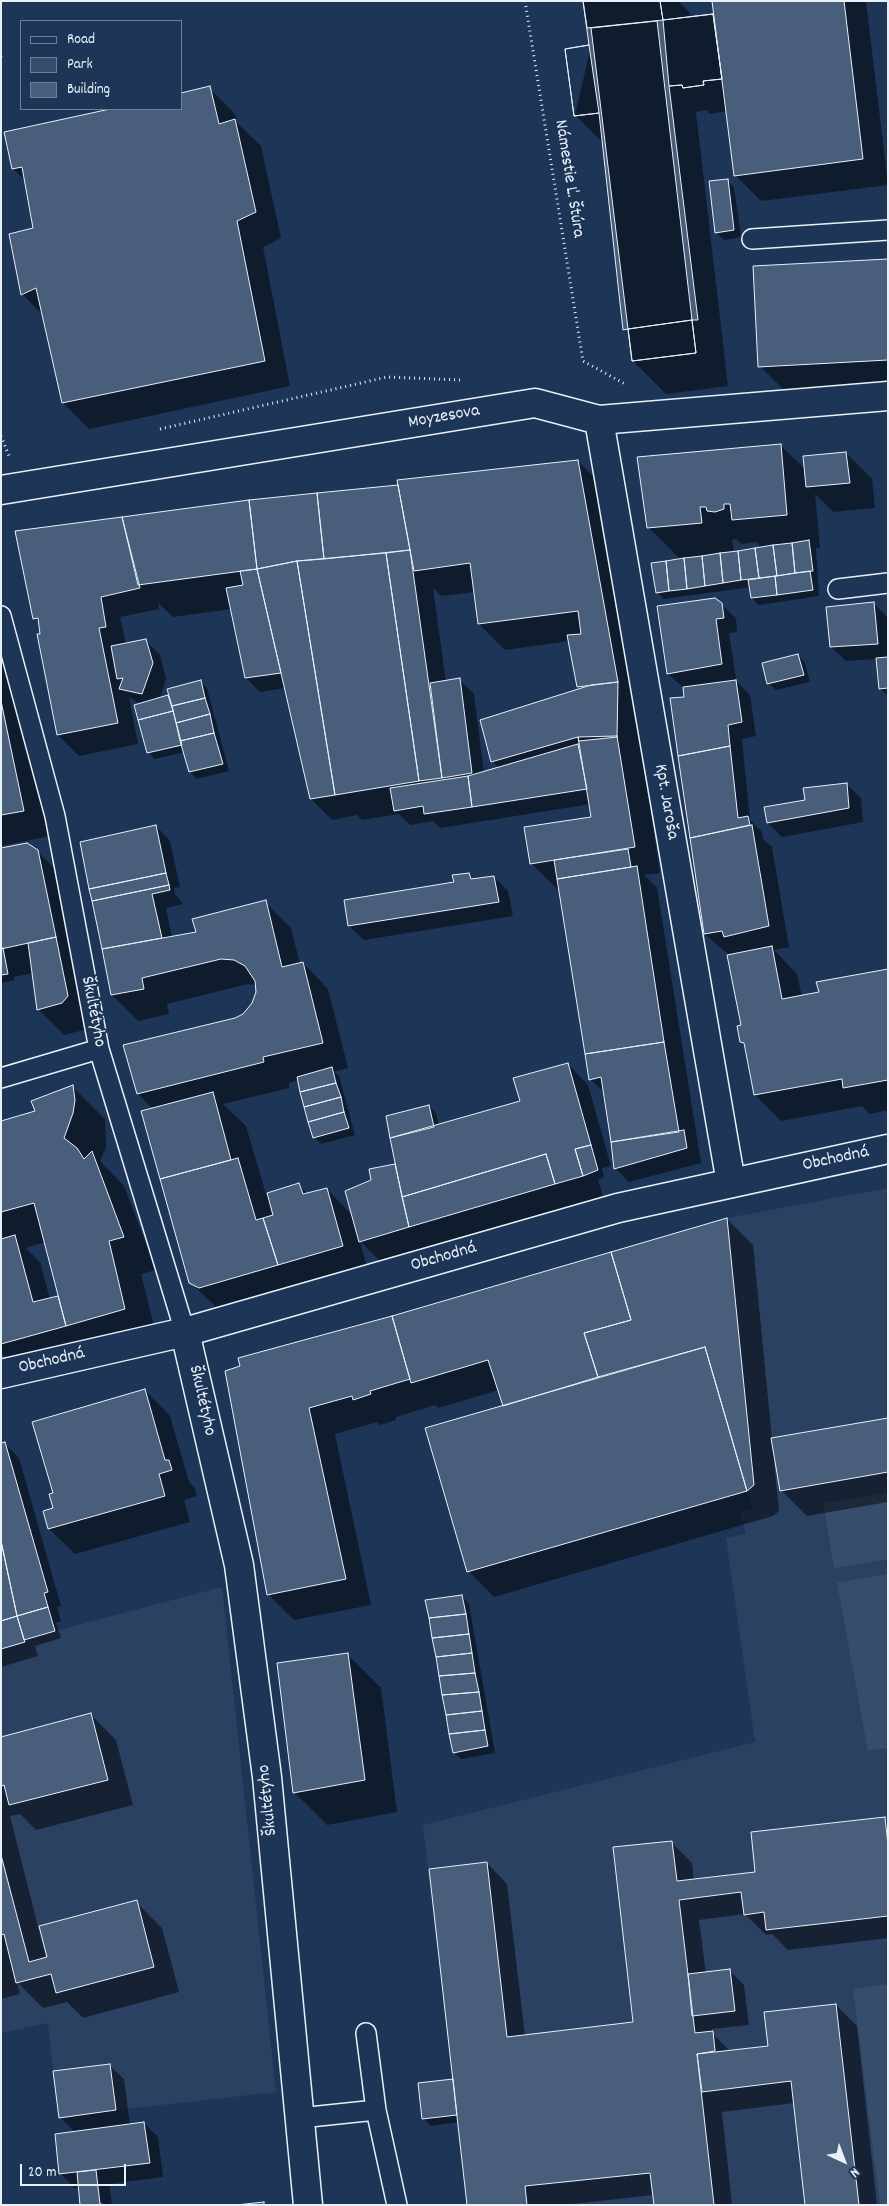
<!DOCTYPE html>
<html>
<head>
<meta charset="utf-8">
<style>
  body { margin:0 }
  #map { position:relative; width:889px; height:2206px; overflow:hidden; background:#1d3557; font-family:Dekko,sans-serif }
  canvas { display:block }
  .frame { position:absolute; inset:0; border:2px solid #e8f1f8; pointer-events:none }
  .legend { position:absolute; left:20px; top:20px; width:162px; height:90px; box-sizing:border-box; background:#1d3557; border:1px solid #6e8097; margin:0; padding:6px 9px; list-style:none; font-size:15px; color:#e8f1f8 }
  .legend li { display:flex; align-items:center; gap:10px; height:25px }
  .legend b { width:25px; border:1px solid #6e8097 }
  .north { position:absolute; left:819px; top:2136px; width:50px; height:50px; -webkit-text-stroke:4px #1d3557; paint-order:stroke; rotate:137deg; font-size:14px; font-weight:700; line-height:20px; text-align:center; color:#e8f1f8 }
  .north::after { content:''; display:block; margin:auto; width:18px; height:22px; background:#e8f1f8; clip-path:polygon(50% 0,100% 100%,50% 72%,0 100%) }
  .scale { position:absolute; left:20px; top:2164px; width:106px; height:22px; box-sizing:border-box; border:2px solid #e8f1f8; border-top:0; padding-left:6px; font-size:15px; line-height:18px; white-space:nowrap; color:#e8f1f8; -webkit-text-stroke:4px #1d3557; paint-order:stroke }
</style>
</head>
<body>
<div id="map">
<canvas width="889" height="2206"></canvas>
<div class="frame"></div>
<ul class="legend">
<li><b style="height:6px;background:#1d3557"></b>Road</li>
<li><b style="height:14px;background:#374d6c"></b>Park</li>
<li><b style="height:14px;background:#495e7a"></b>Building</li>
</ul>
<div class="north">N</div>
<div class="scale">20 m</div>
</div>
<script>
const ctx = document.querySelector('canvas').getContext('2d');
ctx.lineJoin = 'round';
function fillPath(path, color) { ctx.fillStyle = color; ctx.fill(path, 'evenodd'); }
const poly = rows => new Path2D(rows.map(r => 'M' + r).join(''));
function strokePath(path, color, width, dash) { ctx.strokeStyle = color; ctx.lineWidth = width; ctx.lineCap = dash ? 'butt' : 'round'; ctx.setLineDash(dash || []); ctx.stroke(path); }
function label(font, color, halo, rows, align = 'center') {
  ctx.font = font + ' Dekko,sans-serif'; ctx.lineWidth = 4; ctx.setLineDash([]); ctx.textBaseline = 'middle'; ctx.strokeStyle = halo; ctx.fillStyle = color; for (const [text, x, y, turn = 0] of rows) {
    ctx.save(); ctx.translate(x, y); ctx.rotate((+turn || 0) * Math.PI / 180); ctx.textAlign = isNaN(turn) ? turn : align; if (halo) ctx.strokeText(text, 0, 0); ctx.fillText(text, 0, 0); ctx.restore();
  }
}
const built = poly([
  [888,1188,888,2205,467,2205,423,1825,755,1742,726,1538,746,1534,740,1512,753,1509,747,1491,754,1485,727,1218],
  [222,1587,276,2092,116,2110,110,2064,53,2071,48,2023,1,2033,1,1649,55,1631]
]);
const green = poly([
  [888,1493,888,1559,834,1568,823,1503],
  [888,1574,888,1748,868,1751,837,1583],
  [888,1984,888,2205,880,2205,853,1989]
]);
const shadow = poly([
  [584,1,678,1,690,13,690,18,714,15,713,1,866,1,888,185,761,201,735,175,727,111,710,114,706,110,696,112,728,386,666,394,633,361,630,334,625,329,603,141,601,141,575,115,591,46],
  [209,88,235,114,237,123,261,146,281,238,263,247,290,386,89,429,63,403,44,316,22,294,34,229,26,181,13,169,6,133,115,109,181,109],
  [727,180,734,187,741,237,724,240,717,233],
  [888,260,888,387,786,392,760,366],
  [780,445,806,470,846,453,872,479,875,508,833,512,815,494,820,548,816,548,819,596,759,605,752,598,751,587,664,599,657,592,681,560,648,527],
  [736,539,741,544,756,542,762,548,734,552,732,540],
  [578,461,604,487,644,709,643,763,660,873,644,875,657,888,701,1163,629,1182,615,1168,605,1093,590,1079,560,888,557,889,531,863,593,818,591,804,440,828,433,821,410,825,399,814,362,820,357,815,332,820,311,799,285,688,260,692,246,678,231,609,173,617,158,603,159,609,120,617,126,644,146,641,160,655,166,678,160,699,200,681,207,688,229,771,197,779,190,772,185,752,155,759,148,752,139,704,129,697,138,744,79,756,58,735,38,635,42,635,40,623,34,618,397,486],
  [433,588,441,596,475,592,479,624,505,650,570,641,579,686,582,689,492,761,499,768,484,773,474,694,459,680,446,682],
  [721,604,736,618,737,632,729,633,736,679,734,679,750,695,756,736,742,739,750,820,762,832,763,839,772,847,789,947,774,950,797,974,802,997,820,993,888,970,888,1110,870,1114,862,1106,781,1121,755,1095,746,1046,741,1042,742,1027,728,954,705,934,691,838,684,688,668,674],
  [874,604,888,618,888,696,880,689,877,659,846,661,831,647],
  [1,606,50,836,1,846],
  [798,655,805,663,810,682,776,690,768,683],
  [846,784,861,798,863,822,782,837,768,823,807,801],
  [156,826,170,841,180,887,174,888,175,894,183,904,166,908,172,938,197,933,265,902,291,928,300,964,303,963,328,989,348,1068,334,1072,339,1076,355,1135,321,1144,314,1137,299,1080,289,1083,289,1088,223,1104,246,1126,266,1194,299,1185,308,1194,327,1189,353,1216,372,1181,395,1165,398,1168,429,1106,436,1113,439,1126,521,1102,568,1064,588,1085,611,1166,602,1168,604,1177,598,1180,603,1196,578,1204,580,1210,386,1267,360,1241,368,1271,226,1313,217,1308,190,1282,153,1109,138,1094,244,1015,253,1003,257,992,256,985,248,984,167,1004,169,1014,138,1021,112,995,81,843],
  [269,1205,272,1205,275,1216,272,1216],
  [1,850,37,851,63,877,88,1029,64,1035,39,1010,33,973,14,977,14,980,1,983],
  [468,874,474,880,494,877,508,891,513,916,364,940,349,926,456,883],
  [72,1086,105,1119,106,1147,100,1161,124,1186,156,1270,141,1274,158,1342,19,1371,1,1353,1,1122,37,1111],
  [45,1242,61,1300,58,1297,50,1299,40,1262,26,1248],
  [727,1219,753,1245,772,1439,888,1419,888,1502,807,1516,781,1490,776,1462,774,1462,779,1511,773,1516,494,1597,468,1571,504,1407,499,1390,438,1408,435,1405,396,1417,396,1420,380,1425,377,1422,335,1434,371,1605,294,1620,268,1594,240,1359],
  [145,1390,170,1416,189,1482,194,1487,197,1496,184,1500,190,1522,75,1554,49,1529,55,1509,54,1494],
  [5,1444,19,1458,61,1606,57,1607,61,1621,56,1623,61,1638,35,1646,38,1656,1,1667,1,1445],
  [462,1596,469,1604,495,1753,461,1759,454,1752],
  [348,1655,381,1688,397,1812,327,1825,294,1792],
  [90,1714,116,1740,133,1805,36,1830,20,1814,10,1816,46,1958,136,1902,162,1928,179,1992,83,2018,67,2002,43,2008,17,1982,20,1994,1,1999,1,1770],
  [884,1818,888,1822,888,1938,788,1950,772,1934,766,1935,745,1914,699,1920,706,1974,730,1971,744,1985,749,2025,712,2029,712,2033,730,2051,770,2047,836,2005,857,2026,877,2205,806,2205,794,2103,722,2112,732,2205,655,2205,654,2195,563,2205,469,2205,459,2122,431,2126,424,2119,455,2083,487,1863,507,1884,525,2036,635,2023,671,1842,692,1863,694,1881,756,1873],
  [109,2065,124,2079,130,2125,144,2123,158,2137,163,2177,109,2184,112,2205,82,2205,80,2188,75,2188,61,2174,56,2135,75,2132,60,2117]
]);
const building = poly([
  [583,1,660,1,663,20,713,14,722,79,703,81,704,85,683,88,682,85,669,86,698,320,692,320,696,353,632,361,628,329,623,330,599,113,574,116,565,49,589,45,583,1],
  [583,1,660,1,663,20,587,28,583,1],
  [712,1,844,1,863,159,734,176,712,1],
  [713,14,722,79,703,81,704,85,683,88,682,85,669,86,663,20,713,14],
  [657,21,692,320,628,329,591,28,657,21],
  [589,45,599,113,574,116,565,49,589,45],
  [210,86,219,124,235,119,256,212,237,221,265,361,62,403,36,288,21,295,9,234,33,228,22,167,12,169,4,132,110,109,181,109,181,93,210,86],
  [728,179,734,230,715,233,709,181,728,179],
  [888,259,888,360,758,367,753,266,888,259],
  [692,320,696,353,632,361,628,329,692,320],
  [781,444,787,515,732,520,730,504,724,504,724,509,715,512,707,511,706,507,700,507,702,523,647,528,637,457,781,444],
  [846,452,850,483,806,487,803,456,846,452],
  [578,460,618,682,577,687,567,635,581,634,578,611,478,624,470,563,414,571,397,480,578,460],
  [398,485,410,550,324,559,317,493,398,485],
  [317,493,324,559,297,561,257,569,249,500,317,493],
  [249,500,257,569,138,585,122,517,249,500],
  [122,517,140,588,101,597,106,627,99,628,118,723,57,735,37,634,40,634,38,618,33,619,15,531,122,517],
  [809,540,813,571,795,573,792,543,809,540],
  [792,543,795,573,777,576,773,545,792,543],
  [773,545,777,576,759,578,755,548,773,545],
  [755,548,759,578,741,580,738,551,755,548],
  [410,550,442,778,419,781,386,553,410,550],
  [738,551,741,580,723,583,720,553,738,551],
  [386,553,419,781,335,795,297,561,386,553],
  [720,553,723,583,705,586,702,556,720,553],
  [702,556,705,586,687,589,684,558,702,556],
  [684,558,687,589,669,591,666,561,684,558],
  [297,561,335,795,310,799,257,569,297,561],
  [666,561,669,591,656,593,651,563,666,561],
  [257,569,281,673,245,678,226,588,243,585,240,571,257,569],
  [810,571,813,590,777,595,775,576,810,571],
  [775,576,777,595,751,598,748,580,775,576],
  [715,598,722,603,724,618,716,619,722,664,667,674,657,606,715,598],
  [874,602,878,644,830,647,826,607,874,602],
  [146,639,153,663,142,694,119,689,123,678,117,679,111,646,146,639],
  [798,654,804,675,767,684,762,663,798,654],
  [888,657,888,688,879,689,876,658,888,657],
  [460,678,472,773,442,778,430,683,460,678],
  [201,680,205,698,172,706,167,689,201,680],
  [736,680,742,722,728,725,730,746,678,756,670,698,684,697,683,687,736,680],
  [618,682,617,737,579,741,578,737,491,762,480,720,591,685,618,682],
  [168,695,173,711,138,720,134,705,168,695],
  [205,698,210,714,176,723,172,706,205,698],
  [1,701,24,811,1,815,1,701],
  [173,711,182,745,147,753,138,720,173,711],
  [210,714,214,733,180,741,176,723,210,714],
  [214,733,223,764,189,772,180,741,214,733],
  [617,736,635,847,530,864,524,827,591,817,578,737,617,736],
  [578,744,587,789,472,807,468,776,578,744],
  [730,746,738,818,748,816,750,825,690,838,678,756,730,746],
  [468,776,472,807,424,814,423,806,394,811,390,788,468,776],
  [847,783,849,808,767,823,764,807,805,800,803,788,847,783],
  [156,825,166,873,89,889,80,842,156,825],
  [752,825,769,926,724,937,722,931,704,934,690,838,752,825],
  [27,843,38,850,56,937,1,949,1,848,27,843],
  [628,849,631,867,557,879,554,860,628,849],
  [637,866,664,1042,585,1054,557,879,637,866],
  [166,873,169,885,92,901,89,889,166,873],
  [469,873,471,879,494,876,499,902,348,926,344,900,454,882,452,875,469,873],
  [169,885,170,890,152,894,162,938,102,949,92,901,169,885],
  [266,900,282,967,303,962,323,1043,263,1057,264,1062,137,1094,123,1045,235,1018,243,1014,252,1003,256,992,255,981,245,966,234,960,221,959,142,978,144,989,111,995,102,949,196,932,192,919,266,900],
  [56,937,68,996,62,1003,37,1010,28,943,56,937],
  [772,946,782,999,819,992,816,982,888,969,888,1080,843,1088,842,1079,754,1095,744,1043,740,1042,737,1026,741,1025,727,955,772,946],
  [3,948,8,974,1,975,1,949,3,948],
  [664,1042,679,1132,611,1142,601,1077,589,1080,585,1054,664,1042],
  [568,1063,591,1145,575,1149,583,1176,555,1184,546,1154,402,1197,390,1138,520,1101,513,1078,568,1063],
  [332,1067,336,1083,300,1092,297,1077,332,1067],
  [336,1083,341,1097,304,1107,300,1092,336,1083],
  [73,1085,75,1100,73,1113,64,1138,77,1148,84,1159,92,1151,124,1237,109,1241,125,1309,66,1326,34,1203,1,1212,1,1121,35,1111,31,1101,73,1085],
  [213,1092,231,1160,160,1179,141,1111,213,1092],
  [341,1097,344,1112,308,1122,304,1107,341,1097],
  [429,1105,434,1127,390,1138,386,1116,429,1105],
  [344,1112,349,1128,313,1138,308,1122,344,1112],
  [684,1130,687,1148,614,1169,611,1142,684,1130],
  [591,1145,598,1170,583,1176,575,1149,591,1145],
  [546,1154,555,1184,409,1227,402,1197,546,1154],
  [238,1158,256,1220,263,1218,278,1265,199,1288,189,1283,160,1179,238,1158],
  [395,1164,409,1227,359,1242,345,1191,371,1180,369,1169,395,1164],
  [299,1183,303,1194,327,1188,343,1246,278,1265,263,1218,273,1215,267,1193,299,1183],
  [727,1218,754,1485,747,1491,705,1347,598,1377,584,1333,631,1320,611,1252,727,1218],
  [15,1235,33,1302,58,1296,66,1326,1,1344,1,1239,15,1235],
  [611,1252,631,1320,584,1333,598,1377,503,1406,488,1360,411,1383,392,1316,611,1252],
  [392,1316,410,1379,370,1391,371,1394,353,1400,352,1396,309,1408,346,1579,267,1595,225,1371,240,1366,238,1358,392,1316],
  [705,1347,747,1491,467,1572,425,1428,705,1347],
  [145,1389,165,1460,169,1460,172,1470,159,1474,165,1496,48,1529,43,1511,53,1508,49,1494,53,1493,32,1422,145,1389],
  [888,1418,888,1472,780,1491,771,1438,888,1418],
  [5,1442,48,1592,44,1593,48,1607,17,1616,1,1541,1,1443,5,1442],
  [1,1541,17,1616,1,1621,1,1541],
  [462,1595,466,1614,429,1618,425,1600,462,1595],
  [48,1607,55,1631,24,1640,17,1616,48,1607],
  [466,1614,469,1634,432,1638,429,1618,466,1614],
  [17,1616,25,1642,1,1649,1,1621,17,1616],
  [469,1634,472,1653,436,1657,432,1638,469,1634],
  [348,1653,365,1780,293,1793,277,1663,348,1653],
  [472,1653,475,1673,439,1676,436,1657,472,1653],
  [475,1673,479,1692,442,1695,439,1676,475,1673],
  [479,1692,482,1711,446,1715,442,1695,479,1692],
  [482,1711,485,1730,449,1734,446,1715,482,1711],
  [91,1713,108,1780,9,1805,4,1785,1,1786,1,1737,91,1713],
  [485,1730,488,1746,453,1753,449,1734,485,1730],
  [885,1817,888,1845,888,1916,766,1930,764,1912,744,1915,741,1892,679,1900,695,2033,713,2031,715,2051,697,2054,714,2205,654,2205,650,2173,525,2186,527,2205,467,2205,429,1869,487,1862,507,2037,633,2022,613,1847,672,1841,677,1881,755,1872,751,1832,885,1817],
  [1,1855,29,1962,47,1957,39,1926,137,1900,154,1967,56,1993,51,1974,16,1983,4,1934,1,1935,1,1855],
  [730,1969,735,2011,692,2016,688,1974,730,1969],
  [836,2004,859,2205,805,2205,791,2081,702,2092,697,2054,768,2046,764,2012,836,2004],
  [110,2064,116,2110,59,2118,53,2071,110,2064],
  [453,2079,457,2115,422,2119,418,2083,453,2079],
  [144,2122,150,2163,59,2174,55,2134,144,2122],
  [96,2170,100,2204,107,2205,80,2205,77,2172,96,2170],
  [264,2202,264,2205,236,2205,264,2202]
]);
const path = poly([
  [525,1,583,361,625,384],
  [1,56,5,54],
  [160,429,387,377,460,380],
  [1,436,9,456]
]);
const service = poly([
  [752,239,888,230],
  [838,589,888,583],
  [1,616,55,816,99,1049,185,1332],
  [1,1078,99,1049],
  [366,2033,376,2110,397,2205],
  [300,2118,376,2110]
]);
const pedestrian = poly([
  [1,1374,185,1332,618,1208,888,1149]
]);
const minor = poly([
  [599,420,731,1183],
  [1,490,535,403,599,420,888,396],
  [185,1332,239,1565,267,1777,308,2205]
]);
const streetNames = [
  ["Námestie Ľ. Štúra",568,179,81],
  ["Moyzesova",444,418,-10],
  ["Kpt. Jaroša",665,802,80],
  ["Škultétyho",92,1012,79],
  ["Obchodná",836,1160,-12],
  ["Obchodná",444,1258,-16],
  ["Obchodná",52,1362,-13],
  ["Škultétyho",201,1401,77],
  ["Škultétyho",269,1800,-96]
];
fillPath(built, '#2a4162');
fillPath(green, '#374d6c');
fillPath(shadow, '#0007');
fillPath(building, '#495e7a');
strokePath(building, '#e8f1f8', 1);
strokePath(service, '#e8f1f8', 22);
strokePath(pedestrian, '#e8f1f8', 31);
strokePath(minor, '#e8f1f8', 31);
strokePath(path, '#e8f1f8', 3, [1, 4]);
strokePath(service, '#1d3557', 19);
strokePath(pedestrian, '#1d3557', 28);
strokePath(minor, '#1d3557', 28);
label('18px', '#e8f1f8', '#1d3557', streetNames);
</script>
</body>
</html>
